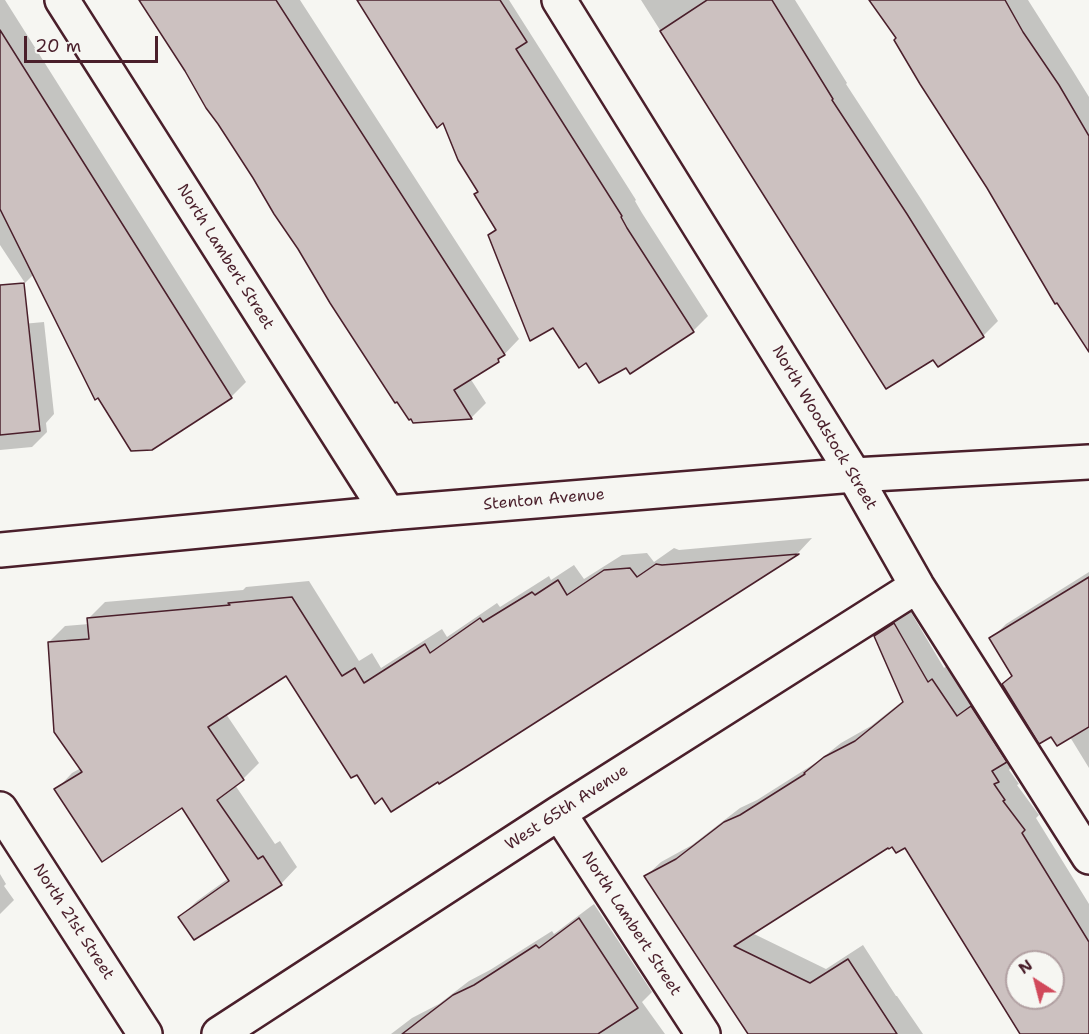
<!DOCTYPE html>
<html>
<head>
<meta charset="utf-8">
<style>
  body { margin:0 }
  #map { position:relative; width:1089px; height:1034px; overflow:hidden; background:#f6f6f2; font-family:"Shantell Sans",sans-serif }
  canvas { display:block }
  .north { position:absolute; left:1005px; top:950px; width:60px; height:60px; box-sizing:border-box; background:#f6f6f2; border:2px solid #b1a0a2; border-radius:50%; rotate:324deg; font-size:16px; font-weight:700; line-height:24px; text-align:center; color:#4a1f2b }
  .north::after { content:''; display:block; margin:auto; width:21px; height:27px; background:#d1495b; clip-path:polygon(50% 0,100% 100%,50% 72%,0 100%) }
  .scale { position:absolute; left:24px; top:36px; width:134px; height:27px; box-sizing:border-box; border:3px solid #4a1f2b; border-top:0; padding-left:8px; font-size:18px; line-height:21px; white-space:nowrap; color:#4a1f2b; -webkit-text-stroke:4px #f6f6f2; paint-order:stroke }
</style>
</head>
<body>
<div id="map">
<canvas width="1089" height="1034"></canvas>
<div class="north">N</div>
<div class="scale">20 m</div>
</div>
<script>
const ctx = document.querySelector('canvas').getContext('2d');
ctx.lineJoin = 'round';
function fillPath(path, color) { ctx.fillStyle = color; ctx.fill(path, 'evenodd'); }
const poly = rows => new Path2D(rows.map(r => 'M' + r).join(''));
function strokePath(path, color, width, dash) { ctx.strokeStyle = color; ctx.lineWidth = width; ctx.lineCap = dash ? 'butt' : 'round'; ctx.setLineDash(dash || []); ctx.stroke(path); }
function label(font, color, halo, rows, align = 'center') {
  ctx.font = font + ' "Shantell Sans",sans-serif'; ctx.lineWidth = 4.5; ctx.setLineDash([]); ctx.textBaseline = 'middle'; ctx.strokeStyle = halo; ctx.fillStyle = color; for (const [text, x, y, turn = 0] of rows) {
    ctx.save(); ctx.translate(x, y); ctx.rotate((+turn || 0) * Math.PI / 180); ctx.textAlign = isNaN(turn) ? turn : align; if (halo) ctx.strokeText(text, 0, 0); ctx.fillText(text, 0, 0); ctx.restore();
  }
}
const shadow = poly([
  [0,0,5,0,246,382,231,397,98,396,34,274,25,283,0,245],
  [141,0,300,0,519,339,498,361,470,378,486,403,472,417,414,421],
  [358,0,509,0,636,200,635,201,642,213,708,316,693,331,626,366,586,361,489,235,496,228,444,121],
  [641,0,795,0,847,83,846,84,921,199,998,321,983,336,938,365,933,358,886,387],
  [870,0,1028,0,1073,71,1089,97,1089,346,989,188,898,38],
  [44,322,54,414,46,423,47,432,32,447,0,450,0,326],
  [812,538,798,553,466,766,287,674,226,714,259,763,243,779,235,785,275,844,280,841,297,867,281,884,180,917,197,901,229,878,182,806,56,790,72,773,81,768,49,642,65,626,89,624,89,618,105,602,243,590,246,587,309,581,359,661,372,653,381,668,442,629,447,637,497,603,500,607,549,576,551,580,574,565,584,579,622,555,647,553,654,562,674,548,679,550],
  [1089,572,1089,768,1070,737,1051,735,1003,684,1013,675,991,639,1006,624],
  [909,609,944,668,948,665,1013,766,1009,770,1019,784,1017,785,1039,815,1036,818,1089,904,1089,1034,1022,1034,905,846,892,845,752,933,826,969,863,945,896,996,897,996,923,1034,759,1034,646,876,661,862,692,845,740,808,757,800,817,762,841,743,871,726,904,700,876,636,890,621],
  [1017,962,1053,962,1053,998,1017,998],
  [0,874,6,884,4,886,14,900,0,914],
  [594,904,652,992,642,1002,665,1034,391,1034,412,1018,439,1004,469,981,490,970,552,931,554,934]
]);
const building = poly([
  [139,0,276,0,505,355,498,359,499,362,454,390,472,419,413,423,411,419,409,420,397,402,395,403,330,303,298,249,274,214,253,178,218,124,206,108,185,71,139,0],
  [357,0,500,0,527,42,516,49,622,216,621,217,627,228,694,332,630,374,626,368,599,383,586,363,579,368,553,328,530,341,488,235,496,230,474,194,478,192,458,160,443,123,437,128,357,0],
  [707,0,772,0,833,99,832,100,907,214,984,337,938,367,933,360,886,389,660,31,707,0],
  [869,0,1005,0,1023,32,1059,85,1089,136,1089,352,1057,303,1055,304,987,188,920,84,894,40,896,38,869,0],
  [0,30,232,398,152,450,131,451,98,398,95,400,0,209,0,30],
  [24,283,40,431,0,435,0,285,24,283],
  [799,554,466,767,439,784,438,782,391,812,382,798,375,804,357,775,351,778,286,676,208,727,244,780,217,800,258,859,263,856,282,885,194,940,178,917,229,881,182,808,102,862,54,789,82,772,54,732,48,642,89,639,87,618,230,605,228,603,292,597,342,676,355,668,364,683,425,644,430,653,480,618,483,622,532,592,535,595,558,580,567,595,604,570,630,568,637,577,656,564,662,565,799,554],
  [1089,577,1089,727,1057,746,1051,737,1039,744,1002,684,1012,676,989,638,1089,577],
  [894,623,928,682,932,679,957,716,971,706,1007,762,992,771,999,782,994,784,1005,800,1003,801,1025,830,1022,833,1089,942,1089,1034,1020,1034,905,848,896,853,892,847,889,849,888,848,734,946,810,983,848,959,897,1034,748,1034,644,876,676,859,724,822,740,815,805,774,804,773,824,757,855,741,903,702,874,636,894,623],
  [1017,962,1053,962,1053,998,1017,998,1017,962],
  [579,918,638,1008,598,1034,402,1034,453,995,474,985,536,945,539,948,579,918]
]);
const street = poly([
  [62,0,388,513],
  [559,0,854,475,917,586,1089,857],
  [0,809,145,1034],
  [559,813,703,1034],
  [219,1034,559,813,917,586]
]);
const primary = poly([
  [0,550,388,513,854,475,1089,462]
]);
const streetNames = [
  ["North Lambert Street",225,257,58],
  ["North Woodstock Street",824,428,59],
  ["Stenton Avenue",544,500,-5],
  ["West 65th Avenue",567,808,-33],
  ["North 21st Street",73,922,57],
  ["North Lambert Street",631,924,57]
];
fillPath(shadow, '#0003');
fillPath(building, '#ccc1c0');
strokePath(building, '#4a1f2b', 1.5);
strokePath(street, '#4a1f2b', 38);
strokePath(primary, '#4a1f2b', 38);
strokePath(street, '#f6f6f2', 33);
strokePath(primary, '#f6f6f2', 33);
label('16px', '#4a1f2b', '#f6f6f2', streetNames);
</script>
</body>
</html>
